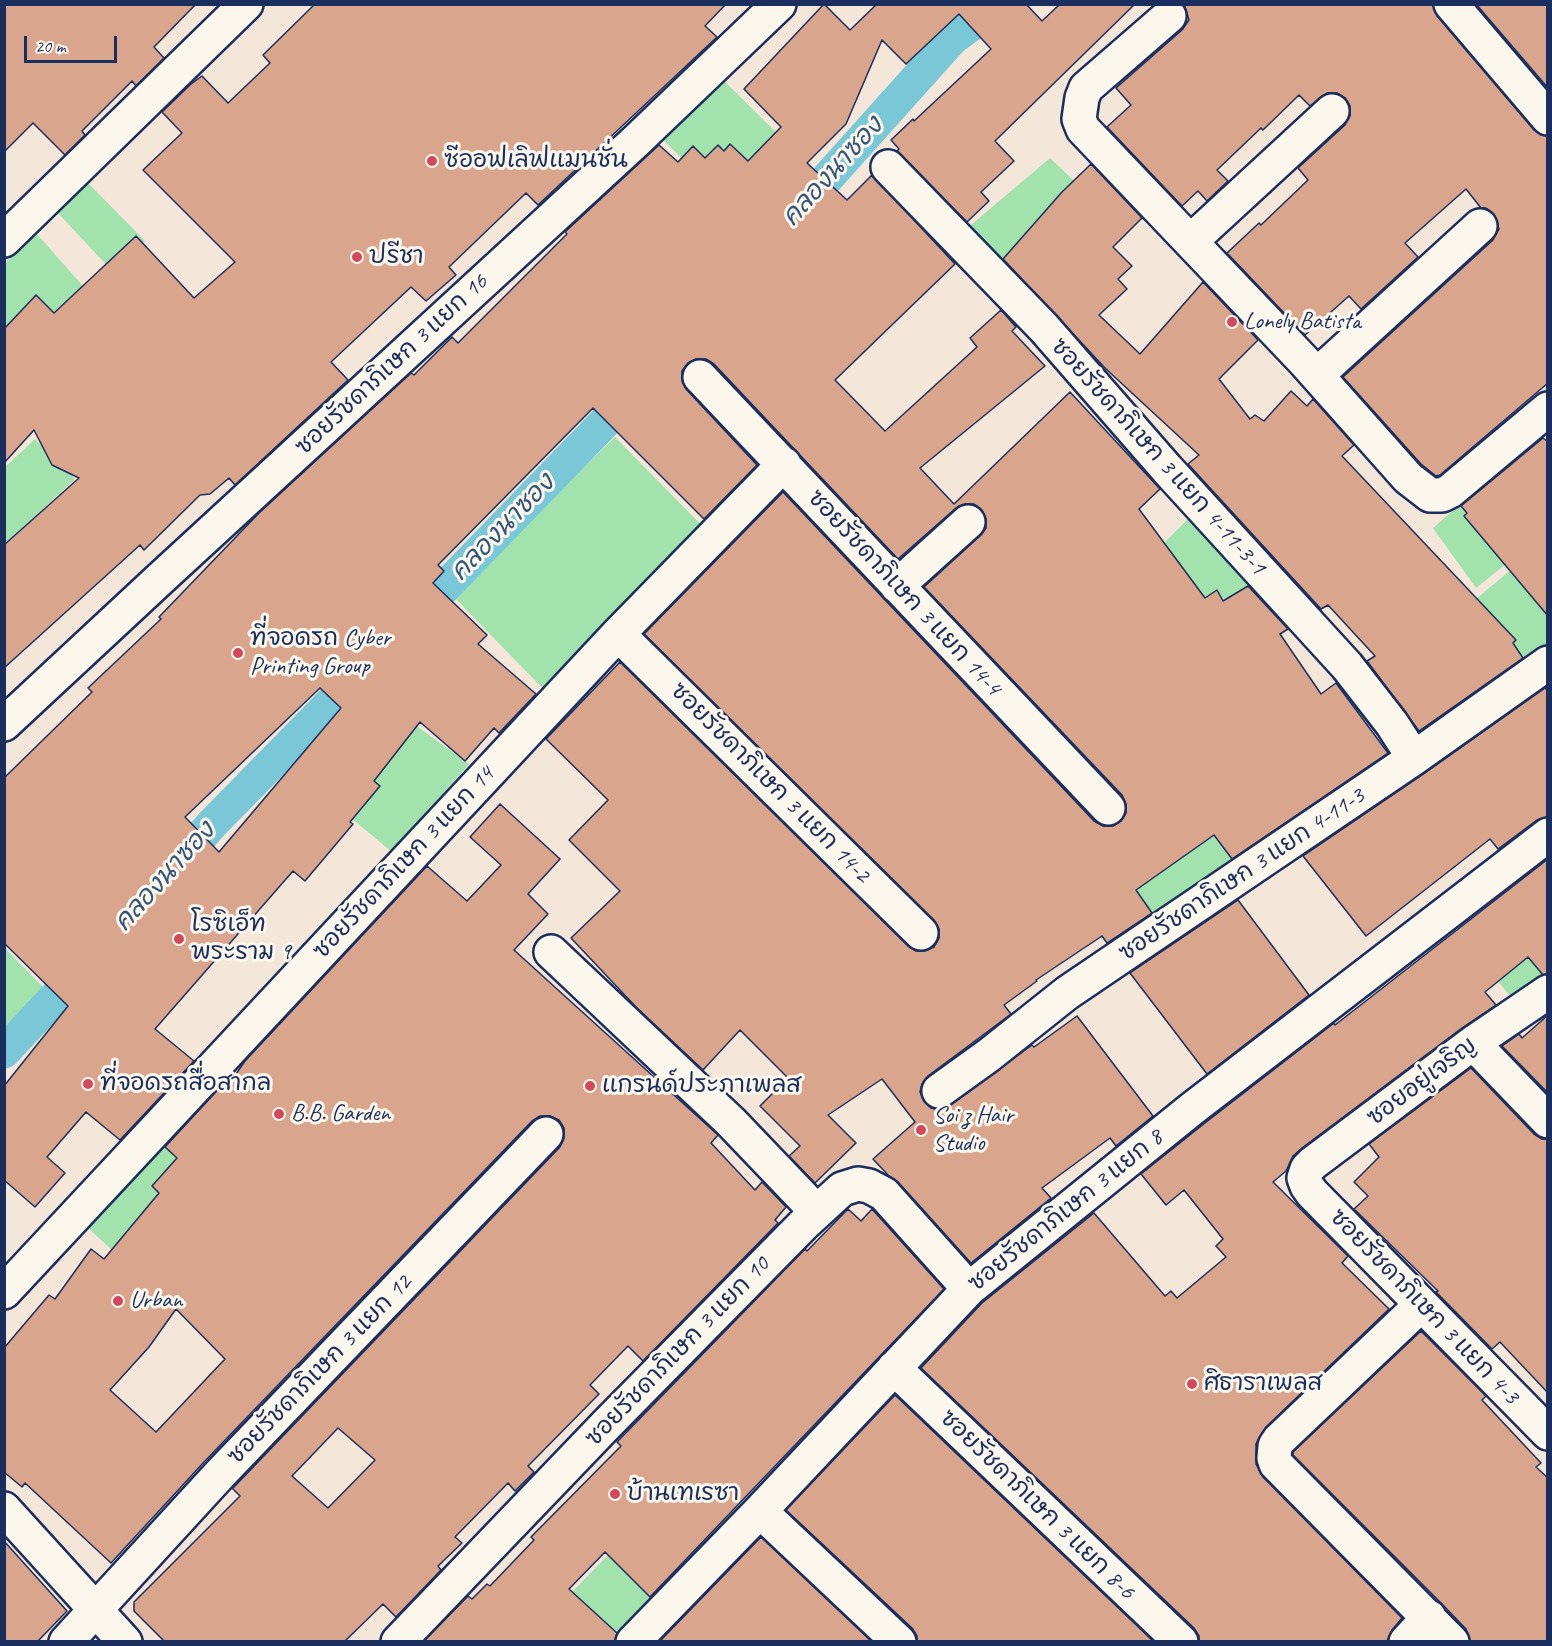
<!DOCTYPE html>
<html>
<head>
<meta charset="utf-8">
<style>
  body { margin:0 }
  #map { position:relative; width:1552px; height:1646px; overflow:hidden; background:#f4e7d9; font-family:Caveat,sans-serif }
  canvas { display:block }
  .frame { position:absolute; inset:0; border:6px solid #1b2f5e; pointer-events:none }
  .scale { position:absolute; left:24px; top:36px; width:93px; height:27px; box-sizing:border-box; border:3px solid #1b2f5e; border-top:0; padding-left:8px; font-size:18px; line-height:21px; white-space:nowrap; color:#1b2f5e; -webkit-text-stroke:4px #fbf7ec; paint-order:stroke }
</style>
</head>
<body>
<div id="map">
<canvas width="1552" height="1646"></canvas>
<div class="frame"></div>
<div class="scale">20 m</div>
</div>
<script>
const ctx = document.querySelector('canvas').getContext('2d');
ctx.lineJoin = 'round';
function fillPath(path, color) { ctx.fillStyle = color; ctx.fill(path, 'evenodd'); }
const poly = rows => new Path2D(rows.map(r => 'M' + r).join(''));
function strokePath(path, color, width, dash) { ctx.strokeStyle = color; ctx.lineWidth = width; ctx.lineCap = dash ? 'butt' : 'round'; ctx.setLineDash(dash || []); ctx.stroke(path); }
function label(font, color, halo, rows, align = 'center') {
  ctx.font = font + ' Caveat,"Playpen Sans Thai",sans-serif'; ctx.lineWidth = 6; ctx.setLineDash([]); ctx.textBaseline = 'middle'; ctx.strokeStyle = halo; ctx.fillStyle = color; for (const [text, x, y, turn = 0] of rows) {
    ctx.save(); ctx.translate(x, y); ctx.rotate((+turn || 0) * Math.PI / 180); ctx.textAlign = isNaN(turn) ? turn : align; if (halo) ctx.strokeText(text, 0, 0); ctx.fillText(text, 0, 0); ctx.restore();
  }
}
const green = poly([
  [722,79,782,138,723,199,663,140],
  [1050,158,1086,192,1009,273,971,225],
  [88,183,145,241,113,272,58,213],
  [35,232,83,286,15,345,5,334,5,264],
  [615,437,708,532,550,696,452,595],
  [35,439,75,479,5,544,5,467],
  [1504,467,1536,508,1511,560,1476,588,1433,528],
  [1194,513,1266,589,1219,623,1160,547],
  [1513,568,1547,603,1547,653,1471,703,1455,680,1476,599],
  [414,724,469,764,392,852,346,814],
  [1217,826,1243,860,1116,952,1069,908],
  [5,948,48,992,5,1040],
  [1529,954,1547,977,1515,1002,1496,979],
  [159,1141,208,1186,131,1268,83,1223],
  [612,1551,658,1596,618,1637,572,1592]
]);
const canal = poly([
  [796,213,952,39,1000,4],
  [410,623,637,389],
  [172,869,213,823,365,668],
  [4,1052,87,963]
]);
const building = poly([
  [4,4,196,4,154,47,164,58,136,86,132,81,82,131,85,135,65,155,33,123,4,152,4,4],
  [315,4,726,4,705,26,717,37,538,205,526,193,449,267,456,275,426,301,411,287,331,362,348,380,235,485,229,478,210,494,200,495,144,550,140,545,4,668,4,545,79,478,52,465,34,430,4,463,4,329,36,295,54,313,136,236,194,298,235,262,143,170,182,133,162,112,191,84,202,76,228,103,270,63,263,55,315,4],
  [824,4,850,30,877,4,1026,4,1042,21,1060,4,1135,4,995,141,1014,161,981,192,989,201,967,222,897,151,899,149,891,140,913,119,914,121,991,49,959,14,906,64,882,40,846,124,807,163,847,200,872,175,955,264,835,380,885,431,977,347,970,338,1001,310,1016,327,1012,331,1045,366,920,468,954,504,1070,392,1160,489,1139,509,1205,598,1217,590,1223,601,1248,586,1288,629,1280,634,1321,694,1336,683,1388,753,1232,859,1214,835,1136,890,1152,913,1107,943,1102,936,1036,980,1037,981,1004,1005,1011,1014,928,1076,922,1084,920,1092,924,1101,931,1108,940,1110,949,1106,1032,1045,1034,1047,1077,1016,1153,1116,1116,1146,1110,1138,1042,1188,1051,1198,971,1263,898,1182,888,1175,873,1159,915,1122,882,1079,828,1115,856,1143,815,1183,789,1156,800,1146,760,1106,788,1078,740,1030,703,1070,636,1007,571,938,620,891,569,840,608,800,546,739,620,662,908,946,916,951,925,951,934,947,939,938,939,929,934,920,644,634,783,492,1094,821,1103,826,1113,826,1121,821,1126,813,1126,804,1122,795,924,587,981,535,986,528,986,519,981,509,974,504,965,504,956,508,898,559,714,364,706,359,696,359,688,363,682,371,682,381,686,389,757,465,704,519,593,408,438,565,444,571,433,583,487,635,478,644,536,694,499,733,494,728,465,761,420,722,374,781,380,786,350,822,353,824,305,881,293,871,155,1029,194,1061,120,1140,86,1112,47,1157,65,1173,35,1207,4,1180,4,1086,68,1006,4,943,4,778,92,692,88,688,161,619,159,617,259,513,411,373,414,375,452,337,458,343,567,234,565,232,659,145,678,162,693,146,705,158,718,145,724,151,730,144,748,161,781,127,744,89,824,4],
  [320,688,341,708,219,852,185,817,320,688],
  [1184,4,1433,4,1437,16,1534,130,1541,135,1548,136,1548,383,1440,475,1436,476,1421,464,1343,377,1493,240,1499,229,1494,214,1486,208,1481,208,1466,189,1405,243,1418,257,1361,309,1349,296,1305,335,1227,253,1259,223,1261,225,1308,180,1298,168,1345,125,1350,116,1350,106,1345,98,1337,93,1327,93,1310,106,1299,95,1263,130,1261,128,1217,170,1228,181,1207,201,1198,191,1182,206,1107,127,1131,105,1116,88,1182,30,1189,20,1184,4],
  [1476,4,1548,4,1548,88,1476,4],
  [1091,164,1142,218,1113,247,1132,266,1118,279,1127,289,1099,315,1140,354,1203,282,1258,340,1219,379,1250,419,1255,415,1264,421,1291,391,1307,406,1313,399,1354,445,1342,456,1516,640,1513,643,1523,658,1419,731,1367,661,1375,656,1328,605,1321,609,1188,464,1199,455,1106,369,1003,259,1062,192,1091,164],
  [1543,438,1548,442,1548,616,1464,516,1467,513,1461,506,1543,438],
  [1545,688,1548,691,1548,817,1537,820,1498,849,1490,839,1366,936,1303,856,1425,773,1545,688],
  [500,804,560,859,528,894,548,914,514,950,718,1135,711,1143,755,1190,762,1182,786,1207,775,1220,778,1223,643,1361,628,1346,590,1385,599,1394,528,1466,534,1472,515,1491,508,1483,455,1537,462,1543,438,1566,441,1570,396,1617,383,1604,345,1641,164,1641,134,1611,134,1602,240,1496,232,1488,234,1487,560,1147,564,1138,564,1128,559,1120,550,1116,540,1116,532,1121,204,1462,111,1563,25,1483,22,1487,4,1472,4,1348,49,1295,55,1299,91,1249,104,1259,159,1193,152,1186,177,1158,165,1147,223,1084,227,1087,245,1061,427,866,467,901,501,865,470,837,500,804],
  [176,1309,225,1359,156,1432,110,1390,149,1347,176,1309],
  [338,1428,375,1460,328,1508,292,1476,338,1428],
  [1548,859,1548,973,1543,975,1528,957,1485,992,1496,1005,1462,1028,1302,1148,1293,1156,1286,1171,1273,1182,1348,1256,1342,1263,1389,1309,1266,1427,1256,1444,1256,1464,1263,1477,1402,1618,1392,1630,1387,1641,1199,1641,1199,1636,1194,1628,921,1368,982,1303,1094,1213,1165,1296,1171,1291,1177,1298,1226,1257,1216,1246,1223,1239,1184,1190,1166,1205,1141,1174,1205,1123,1334,1023,1335,1025,1548,859],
  [1238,900,1309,995,1207,1074,1130,973,1238,900],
  [1548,1015,1548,1093,1502,1046,1519,1034,1522,1038,1548,1015],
  [1471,1068,1534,1134,1542,1139,1548,1139,1548,1393,1500,1342,1492,1349,1436,1292,1438,1291,1354,1209,1368,1196,1354,1182,1379,1157,1369,1144,1471,1068],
  [848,1209,861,1221,872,1209,944,1289,650,1597,605,1552,569,1589,617,1633,615,1641,424,1641,468,1596,472,1599,487,1584,490,1586,534,1540,531,1537,621,1446,617,1442,805,1249,807,1251,848,1209],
  [1421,1331,1486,1396,1482,1400,1541,1463,1536,1467,1548,1478,1548,1641,1470,1641,1466,1629,1442,1604,1293,1455,1293,1452,1421,1331],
  [895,1395,1153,1641,917,1641,917,1636,912,1628,786,1510,895,1395],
  [761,1537,871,1641,660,1641,761,1537],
  [4,1541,67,1611,38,1641,4,1641,4,1541]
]);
const minor = poly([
  [1451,4,1548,118],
  [1169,16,1086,88,1082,98,1079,119,1083,129,1304,361,1408,478,1430,495,1442,495,1450,491,1548,409],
  [888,167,1044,328,1167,469,1347,666,1392,724,1414,758],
  [4,240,246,4],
  [1191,241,1332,111],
  [1317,375,1480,226],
  [700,377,1108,808],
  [897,586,968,522],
  [618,634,921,933],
  [4,724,161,578,636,141,779,4],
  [551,952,731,1122,817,1212],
  [1548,992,1473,1043,1313,1163,1307,1169,1304,1178,1307,1186,1312,1193,1548,1433],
  [1473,1043,1548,1121],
  [939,1091,989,1055,1067,993,1414,758,1548,663],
  [4,1292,618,634,784,464],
  [1421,1305,1279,1440,1275,1446,1274,1458,1276,1464,1452,1642],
  [894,1368,1181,1642],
  [4,1509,125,1642],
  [760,1511,899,1642],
  [66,1642,220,1474,546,1134],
  [398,1642,606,1425,806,1222,842,1189,858,1184,869,1186,884,1194,969,1289],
  [633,1642,760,1511,969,1289,1193,1108,1548,835],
  [1406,1642,1429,1617]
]);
const markers = [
  [432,161,6,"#d1495b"],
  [357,257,6,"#d1495b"],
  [1232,322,6,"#d1495b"],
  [238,653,6,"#d1495b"],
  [179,939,6,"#d1495b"],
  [88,1084,6,"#d1495b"],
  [590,1086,6,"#d1495b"],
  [279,1114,6,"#d1495b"],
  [921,1130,6,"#d1495b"],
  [118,1301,6,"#d1495b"],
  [1192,1384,6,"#d1495b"],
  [615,1494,6,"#d1495b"]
];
const poiNames = [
  ["ซีออฟเลิฟแมนชั่น",444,161],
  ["ปรีชา",369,257],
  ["Lonely Batista",1244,322],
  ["ที่จอดรถ Cyber",250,639],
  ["Printing Group",250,667],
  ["โรซิเอ็ท",191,925],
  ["พระราม 9",191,953],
  ["ที่จอดรถสื่อสากล",100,1084],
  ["แกรนด์ประภาเพลส",602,1086],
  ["B.B. Garden",291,1114],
  ["Soi ʒ Hair",933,1116],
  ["Studio",933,1144],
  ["Urban",130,1301],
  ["ศิธาราเพลส",1204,1384],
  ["บ้านเทเรซา",627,1494]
];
const streetNames = [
  ["ซอยรัชดาภิเษก 3 แยก 16",392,365,-43],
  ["ซอยรัชดาภิเษก 3 แยก 4-11-3-1",1158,457,48],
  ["ซอยรัชดาภิเษก 3 แยก 14-4",904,593,47],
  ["ซอยรัชดาภิเษก 3 แยก 14-2",770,783,45],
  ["ซอยรัชดาภิเษก 3 แยก 14",404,863,-47],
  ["ซอยรัชดาภิเษก 3 แยก 4-11-3",1242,875,-34],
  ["ซอยอยู่เจริญ",1422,1082,-37],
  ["ซอยรัชดาภิเษก 3 แยก 8",1066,1211,-39],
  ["ซอยรัชดาภิเษก 3 แยก 4-3",1424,1307,46],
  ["ซอยรัชดาภิเษก 3 แยก 10",678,1352,-46],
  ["ซอยรัชดาภิเษก 3 แยก 12",320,1370,-46],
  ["ซอยรัชดาภิเษก 3 แยก 8-6",1037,1505,44]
];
const waterNames = [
  ["คลองนาซอง",833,172,-48],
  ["คลองนาซอง",503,528,-46],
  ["คลองนาซอง",165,877,-48]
];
fillPath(green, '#a2e3ad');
strokePath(canal, '#7ac8d7', 33);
fillPath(building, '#d9a58d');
strokePath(building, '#1b2f5e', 1.5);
strokePath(minor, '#1b2f5e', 38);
strokePath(minor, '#fbf7ec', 33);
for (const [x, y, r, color] of markers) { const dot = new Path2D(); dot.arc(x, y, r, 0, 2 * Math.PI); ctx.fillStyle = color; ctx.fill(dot); strokePath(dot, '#fbf7ec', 2); }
label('24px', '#1b2f5e', '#fbf7ec', poiNames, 'left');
label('24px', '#1b2f5e', '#fbf7ec', streetNames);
label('italic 26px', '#33557c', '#fbf7ec', waterNames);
</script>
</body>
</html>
